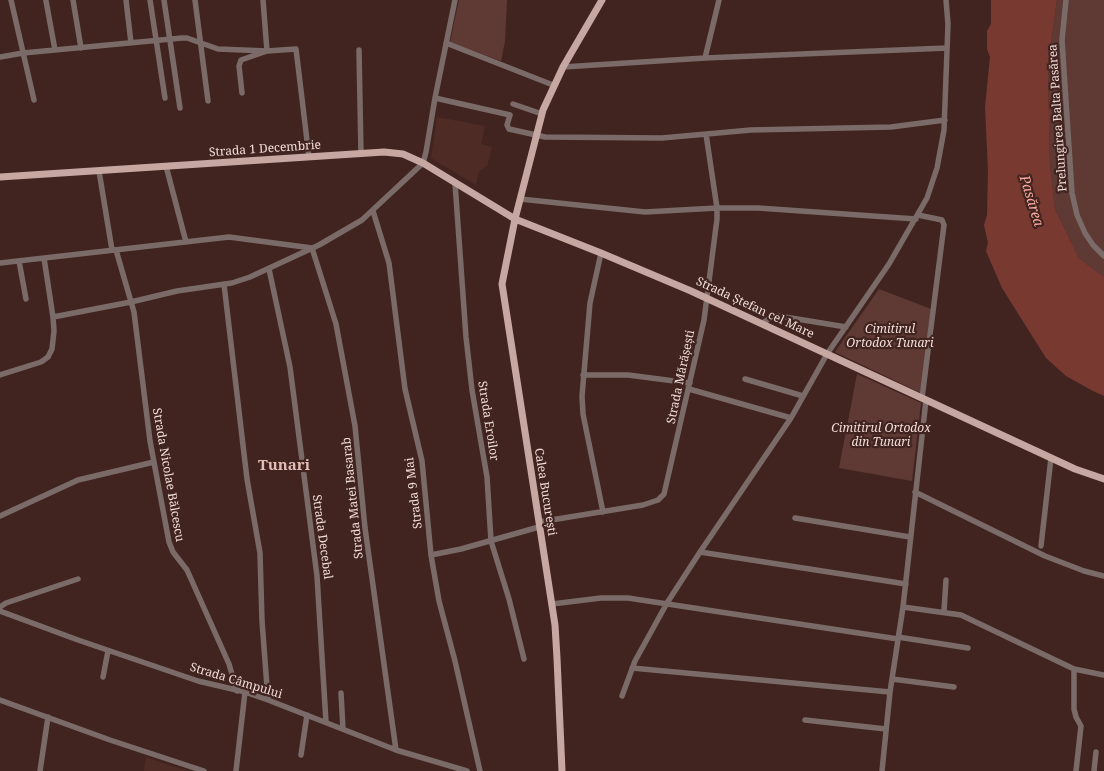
<!DOCTYPE html>
<html>
<head>
<meta charset="utf-8">
<style>
  body { margin:0 }
  canvas { display:block; background:#412420 }
</style>
</head>
<body>
<canvas width="1104" height="771"></canvas>
<script>
const ctx = document.querySelector('canvas').getContext('2d');
ctx.lineJoin = 'round';
function fillPath(path, color) { ctx.fillStyle = color; ctx.fill(path, 'evenodd'); }
const poly = rows => new Path2D(rows.map(r => 'M' + r).join(''));
function strokePath(path, color, width, dash) { ctx.strokeStyle = color; ctx.lineWidth = width; ctx.lineCap = dash ? 'butt' : 'round'; ctx.setLineDash(dash || []); ctx.stroke(path); }
function label(font, color, halo, rows, align = 'center') {
  ctx.font = font + ' "Noto Serif",serif'; ctx.lineWidth = 4.5; ctx.setLineDash([]); ctx.textBaseline = 'middle'; ctx.strokeStyle = halo; ctx.fillStyle = color; for (const [text, x, y, turn = 0] of rows) {
    ctx.save(); ctx.translate(x, y); ctx.rotate((+turn || 0) * Math.PI / 180); ctx.textAlign = isNaN(turn) ? turn : align; if (halo) ctx.strokeText(text, 0, 0); ctx.fillText(text, 0, 0); ctx.restore();
  }
}
const built = poly([
  [437,117,485,126,481,144,492,147,487,166,479,171,476,185,431,158],
  [146,757,171,766,190,771,144,771]
]);
const green = poly([
  [459,0,507,0,505,41,501,61,450,42],
  [1057,0,1104,0,1104,277,1079,258,1055,209,1050,165,1048,65],
  [879,289,931,309,921,393,835,352],
  [857,374,921,403,912,481,839,468]
]);
const water = poly([
  [991,0,1057,0,1048,65,1050,165,1055,209,1079,258,1104,277,1104,396,1093,391,1066,376,1046,358,1002,288,986,251,988,243,984,225,987,215,988,170,985,107,990,57,987,49,987,31,991,24]
]);
const minor = poly([
  [11,0,34,100],
  [73,0,81,48],
  [126,0,131,43],
  [150,0,165,98],
  [164,0,180,108],
  [195,0,208,101],
  [263,0,267,51],
  [1066,0,1062,40,1072,193,1077,215,1085,233,1093,245,1104,256],
  [46,1,55,50],
  [446,43,553,85],
  [359,50,361,154],
  [0,57,23,53,182,38,187,38,218,49,267,51],
  [705,58,719,0],
  [563,67,705,58,947,48],
  [242,93,239,66,241,60,267,51,296,49,309,157],
  [435,98,510,115,507,125,509,129,545,137,662,138,751,130,891,127,945,120],
  [513,104,542,114],
  [166,166,186,242],
  [99,171,112,250],
  [455,183,466,337,472,390,487,477,491,541,509,599,524,659],
  [520,199,645,212,717,208,758,208,916,219],
  [373,211,389,263,405,389,422,461,431,555,439,601,455,661,480,771],
  [918,215,942,220,944,225,922,398],
  [116,250,134,312,150,441,169,542,173,552,187,570,229,664,237,691],
  [601,253,590,303,582,396,583,414,603,512],
  [19,261,26,299],
  [0,263,229,237,312,248,336,324,355,426,365,528,396,750],
  [269,269,290,367,317,576,326,722],
  [224,284,247,479,260,553,262,621,268,700],
  [53,317,131,302,177,291,232,283,250,277,319,245,362,220,423,163,426,152,435,98,455,0],
  [763,323,772,316,779,316,846,327],
  [0,375,41,362,48,357,52,349,54,331,53,317,44,258],
  [583,375,628,375,690,383],
  [745,379,803,396],
  [689,389,791,418],
  [915,492,1045,556,1084,571,1104,576],
  [0,516,78,480,154,462],
  [795,518,910,537],
  [539,522,643,505,658,500,664,494,704,320,717,219,717,208,706,134],
  [1041,546,1051,458],
  [700,552,906,584],
  [431,555,461,549,539,527],
  [552,604,601,598,628,598,898,639],
  [0,607,6,603,78,579],
  [903,607,961,615,1074,669,1104,675],
  [0,611,78,640,198,681,245,692,268,700,396,750,467,771],
  [944,611,946,580],
  [898,637,968,648],
  [632,668,890,692],
  [1074,669,1074,709,1076,717,1081,726,1076,771],
  [103,677,108,651],
  [892,679,954,687],
  [341,693,343,729],
  [622,696,635,661,667,603,700,552,791,418,827,354,889,264,927,198,937,168,944,130,948,24,946,0],
  [0,700,110,740,204,771],
  [805,720,886,729],
  [301,755,307,715],
  [40,771,48,717],
  [236,771,245,692],
  [882,771,890,692,903,607,926,400],
  [1094,771,1096,752]
]);
const major = poly([
  [0,177,384,152,403,154,423,163,515,219,601,253,691,291,1075,469,1104,479],
  [562,771,557,658,555,625,502,284,515,219,543,110,563,67,602,0]
]);
const streetNames = [
  ["Prelungirea Balta Pasărea",1058,118,-94],
  ["Strada 1 Decembrie",265,149,-4],
  ["Strada Ștefan cel Mare",755,308,25],
  ["Strada Mărășești",681,377,-78],
  ["Strada Eroilor",488,421,81],
  ["Strada Nicolae Bălcescu",168,475,80],
  ["Calea București",545,492,81],
  ["Strada 9 Mai",414,493,-97],
  ["Strada Matei Basarab",353,498,-96],
  ["Strada Decebal",322,537,82],
  ["Strada Câmpului",236,681,17]
];
const parkNames = [
  ["Cimitirul",890,330],
  ["Ortodox Tunari",890,344],
  ["Cimitirul Ortodox",881,429],
  ["din Tunari",881,443]
];
const waterNames = [
  ["Pasărea",1031,201,73]
];
const quarterNames = [
  ["Tunari",284,466]
];
fillPath(built, '#4f2b26');
fillPath(green, '#5f3a34');
fillPath(water, '#783931');
strokePath(minor, '#7a6b68', 5.5);
strokePath(major, '#c7a7a2', 7);
label('12px', '#f0dcd8', '#412420', streetNames);
label('italic 12px', '#f2ddd9', '#412420', parkNames);
label('italic 14px', '#fbab9f', '#412420', waterNames);
label('bold 15px', '#e3bdb6', '#412420', quarterNames);
</script>
</body>
</html>
